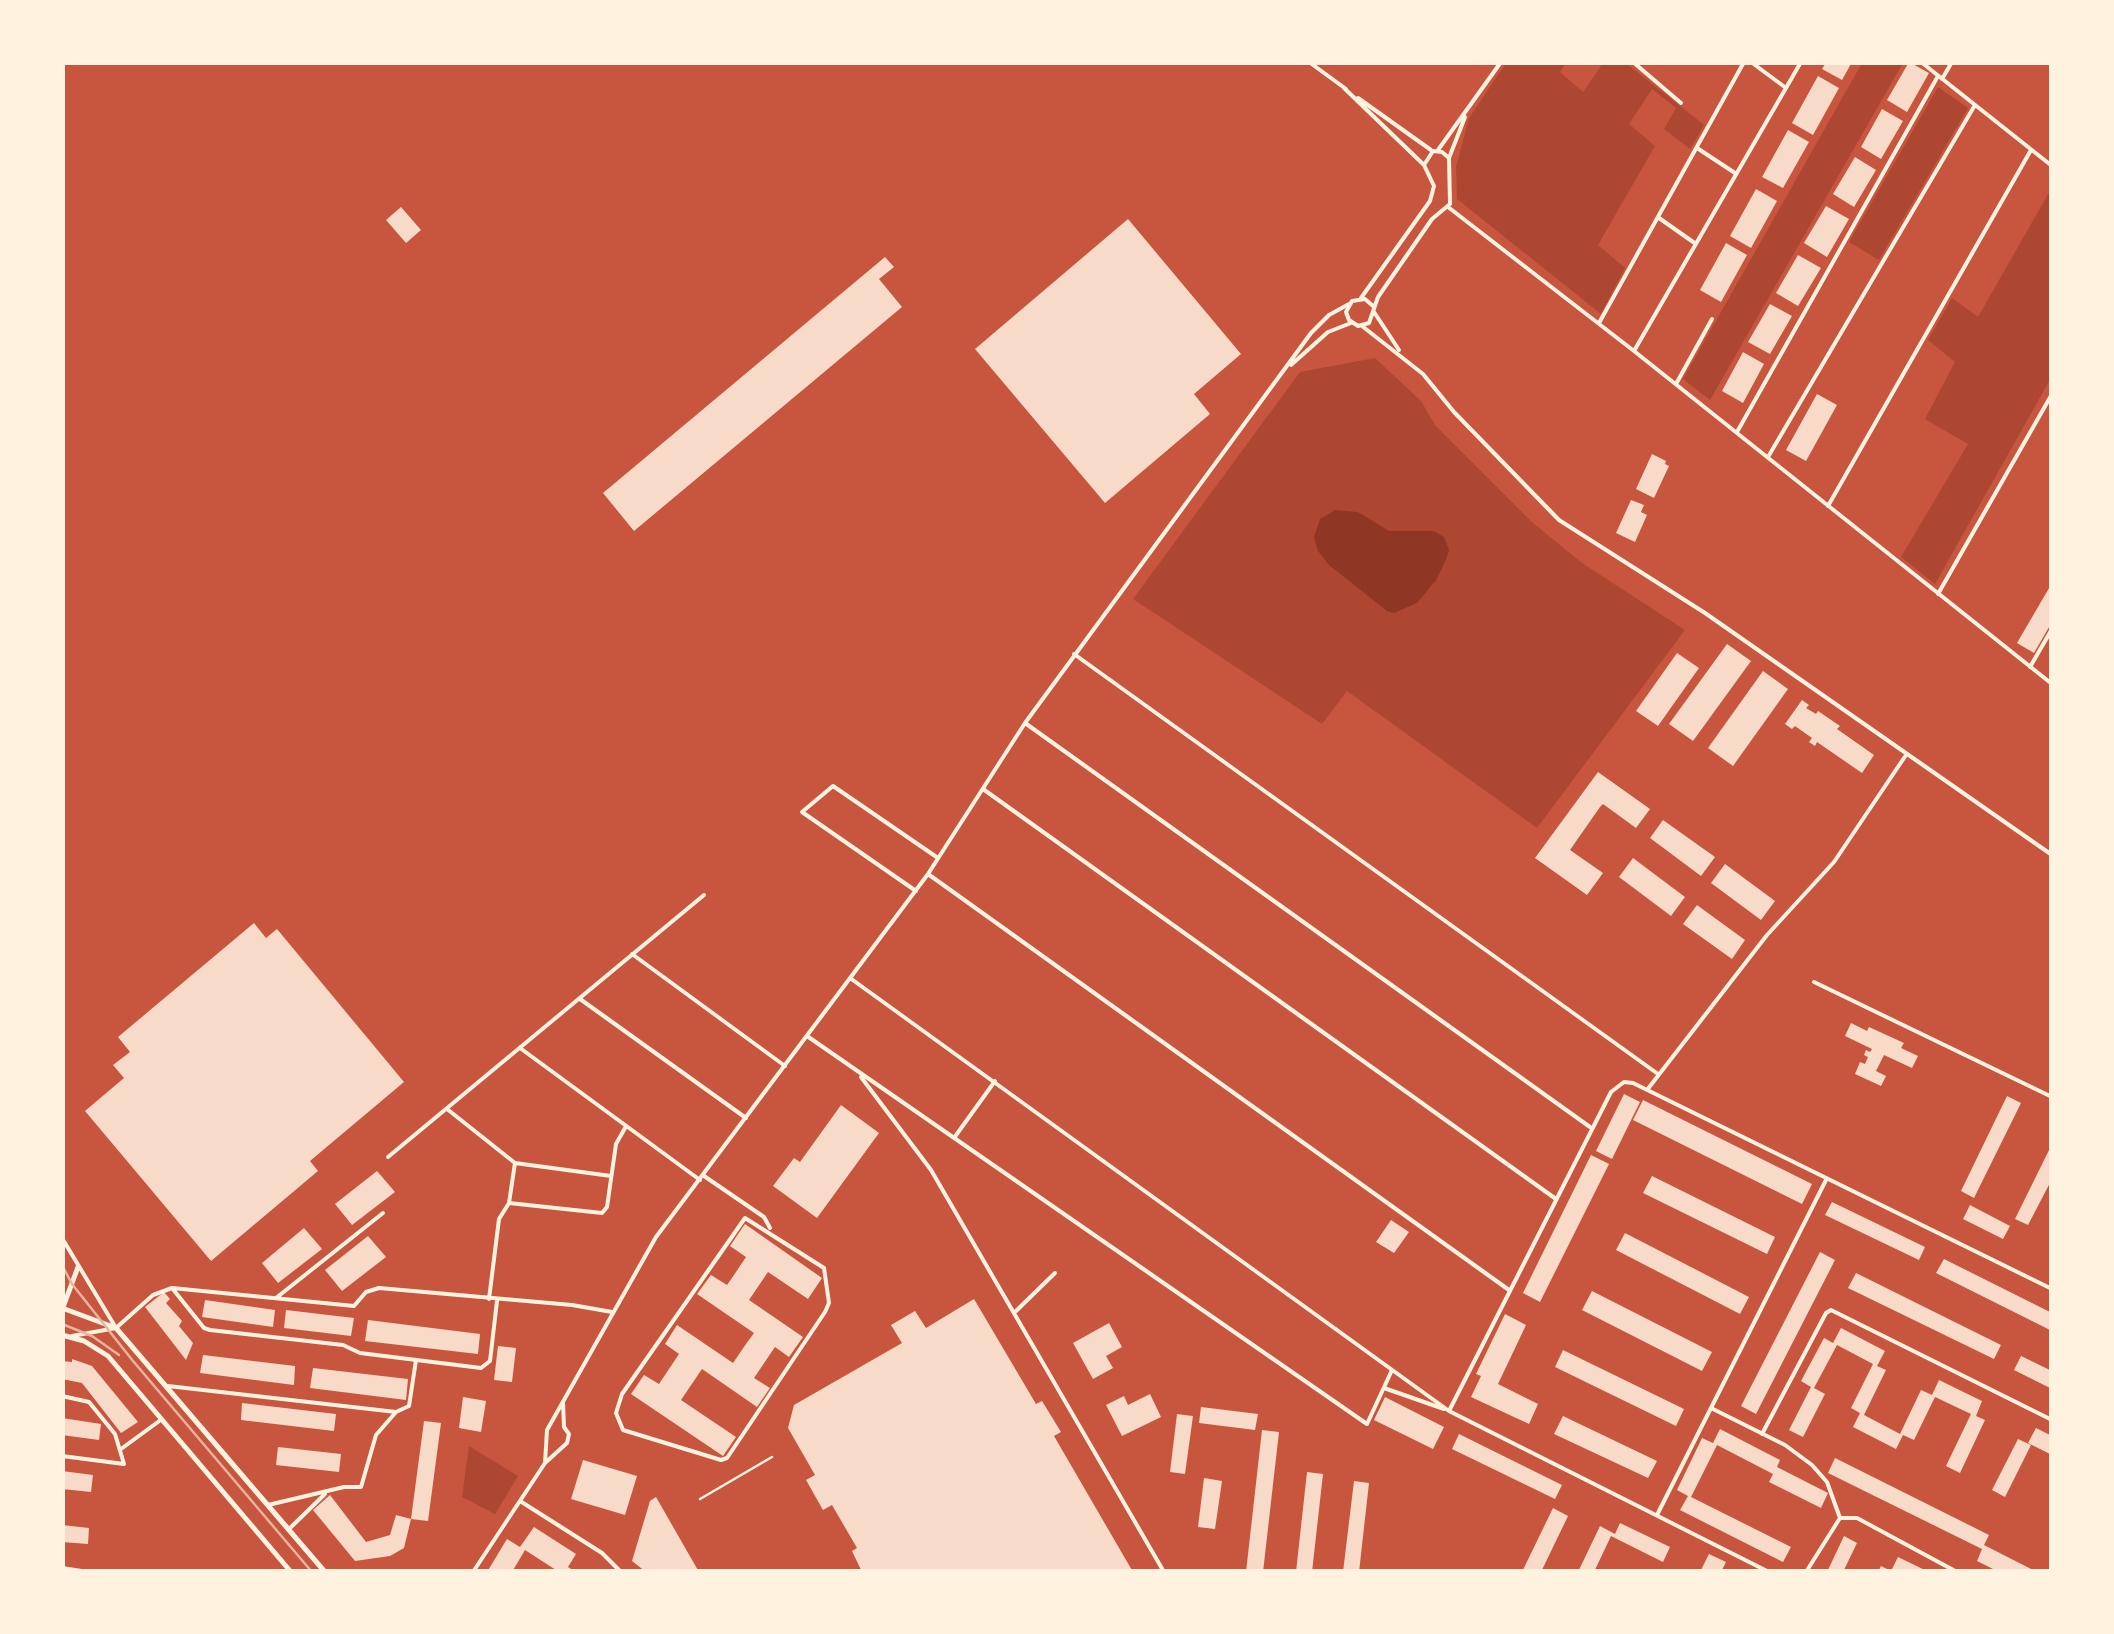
<!DOCTYPE html>
<html>
<head>
<meta charset="utf-8">
<style>
  body { margin:0 }
  #map { position:relative; width:2114px; height:1634px; overflow:hidden; background:#c8553d; font-family:Ubuntu,sans-serif }
  canvas { display:block }
  .frame { position:absolute; inset:0; border:65px solid #fff3e0; pointer-events:none }
</style>
</head>
<body>
<div id="map">
<canvas width="2114" height="1634"></canvas>
<div class="frame"></div>
</div>
<script>
const ctx = document.querySelector('canvas').getContext('2d');
ctx.lineJoin = 'round';
function fillPath(path, color) { ctx.fillStyle = color; ctx.fill(path, 'evenodd'); }
const poly = rows => new Path2D(rows.map(r => 'M' + r).join(''));
function strokePath(path, color, width, dash) { ctx.strokeStyle = color; ctx.lineWidth = width; ctx.lineCap = dash ? 'butt' : 'round'; ctx.setLineDash(dash || []); ctx.stroke(path); }
const green = poly([
  [1506,63,1566,63,1560,72,1583,92,1603,63,1626,63,1704,125,1690,149,1664,129,1676,108,1652,89,1629,124,1655,146,1598,245,1625,268,1601,314,1457,199,1456,167,1469,118],
  [1862,63,1903,63,1710,400,1683,379],
  [1938,87,1968,108,1879,260,1849,242],
  [2051,189,2051,378,1935,584,1901,557,1968,444,1925,419,1955,362,1928,340,1952,298,1978,317],
  [1375,358,1421,401,1435,425,1533,523,1582,563,1685,630,1537,828,1347,691,1322,724,1133,599,1300,372],
  [469,1446,518,1476,495,1514,462,1497]
]);
const water = poly([
  [1335,510,1358,512,1389,531,1434,531,1444,537,1449,550,1446,559,1437,579,1417,603,1394,613,1387,611,1329,565,1318,551,1314,537,1320,519]
]);
const building = poly([
  [1826,62,1852,62,1842,80,1822,69],
  [1909,62,1929,73,1907,112,1887,100],
  [1818,76,1839,88,1813,135,1792,123],
  [1882,109,1903,121,1881,159,1861,147],
  [1788,130,1809,142,1783,188,1762,177],
  [1855,157,1876,170,1854,207,1833,194],
  [1756,189,1777,201,1751,248,1730,236],
  [1826,206,1849,219,1827,257,1804,243],
  [401,207,421,230,406,243,386,220],
  [1128,219,1241,354,1194,394,1210,414,1105,503,975,349],
  [1726,243,1747,255,1721,302,1700,290],
  [1798,255,1821,268,1798,306,1776,293],
  [885,257,894,267,879,279,902,307,634,531,603,493],
  [1770,304,1792,316,1770,354,1748,342],
  [1743,352,1764,364,1743,403,1722,391],
  [1817,394,1837,405,1806,461,1786,450],
  [1652,454,1666,461,1665,464,1669,466,1654,498,1636,489],
  [1631,500,1644,505,1641,512,1647,515,1635,542,1616,533],
  [2052,583,2052,622,2034,653,2017,643],
  [1727,644,1751,661,1693,741,1669,724],
  [1677,653,1699,668,1658,726,1636,711],
  [1763,671,1788,689,1733,766,1708,748],
  [1802,700,1809,705,1806,708,1816,714,1818,711,1840,726,1837,729,1874,755,1862,773,1817,742,1815,746,1809,742,1812,738,1795,726,1792,729,1785,724],
  [1598,772,1650,809,1636,828,1603,804,1600,807,1570,850,1603,873,1587,895,1535,858],
  [1663,820,1715,857,1701,876,1650,838],
  [1633,858,1685,897,1671,916,1619,877],
  [1725,864,1775,901,1761,920,1711,883],
  [1697,905,1745,940,1732,959,1683,924],
  [254,923,266,938,277,929,404,1082,310,1161,318,1171,211,1261,85,1111,124,1078,113,1065,130,1052,118,1037],
  [1851,1023,1867,1031,1869,1027,1904,1043,1901,1048,1918,1056,1912,1068,1884,1055,1876,1071,1886,1076,1881,1086,1855,1074,1860,1062,1865,1064,1868,1057,1864,1055,1866,1050,1870,1052,1872,1049,1845,1036],
  [1624,1094,1640,1102,1612,1159,1596,1151],
  [2007,1096,2021,1103,1974,1198,1961,1191],
  [1643,1100,1812,1184,1802,1204,1633,1120],
  [841,1105,879,1133,817,1218,773,1186,794,1158,800,1162],
  [2052,1144,2052,1179,2028,1225,2015,1219],
  [1591,1155,1609,1164,1540,1302,1523,1293],
  [377,1171,395,1192,352,1225,335,1204],
  [1652,1176,1775,1237,1767,1254,1643,1193],
  [1832,1202,1925,1247,1919,1260,1825,1215],
  [1970,1205,2010,1226,2003,1239,1963,1219],
  [1391,1220,1409,1232,1394,1253,1376,1242],
  [745,1224,822,1278,808,1299,768,1272,749,1300,803,1337,789,1357,775,1347,754,1378,770,1388,757,1407,702,1369,681,1400,736,1437,723,1456,631,1394,644,1375,659,1384,679,1354,665,1344,677,1325,733,1363,746,1344,754,1333,697,1294,711,1275,727,1285,734,1275,746,1257,730,1246],
  [304,1228,322,1249,278,1283,262,1263],
  [1625,1233,1749,1297,1740,1314,1616,1250],
  [368,1236,386,1257,342,1291,325,1270],
  [1820,1252,1835,1260,1756,1414,1741,1406],
  [1944,1259,2052,1313,2052,1331,1936,1273],
  [1856,1273,2001,1345,1994,1359,1848,1288],
  [1592,1291,1712,1352,1702,1371,1582,1310],
  [164,1292,170,1299,166,1303,182,1321,179,1326,193,1343,186,1360,145,1307],
  [974,1299,1036,1404,1042,1401,1061,1432,1054,1436,1133,1572,862,1572,852,1551,857,1548,832,1505,823,1510,806,1480,815,1475,788,1428,794,1405,902,1343,891,1325,915,1311,926,1328],
  [205,1300,275,1310,273,1327,202,1317],
  [286,1310,354,1318,351,1336,284,1328],
  [1505,1314,1526,1325,1498,1384,1538,1404,1529,1424,1471,1397,1481,1376,1476,1374],
  [368,1320,480,1334,478,1354,365,1341],
  [1109,1323,1122,1347,1106,1356,1113,1368,1093,1379,1073,1343],
  [1841,1328,1885,1351,1877,1366,1886,1370,1864,1415,1900,1434,1921,1390,1932,1395,1939,1380,1982,1401,1976,1416,1985,1420,1960,1473,1946,1466,1971,1414,1935,1397,1914,1440,1903,1435,1896,1449,1853,1427,1860,1413,1851,1408,1873,1364,1837,1345,1814,1388,1825,1394,1803,1437,1789,1430,1811,1387,1801,1381,1824,1338,1833,1343],
  [498,1346,516,1348,512,1382,494,1380],
  [1563,1350,1684,1409,1676,1426,1555,1367],
  [203,1355,295,1366,294,1385,200,1373],
  [2021,1356,2052,1371,2052,1389,2014,1370],
  [72,1359,92,1366,138,1422,121,1433,82,1383,62,1379,62,1361,72,1362],
  [313,1368,408,1379,406,1400,310,1388],
  [1150,1394,1161,1417,1122,1436,1106,1405,1124,1396,1128,1405],
  [463,1397,486,1401,481,1432,459,1428],
  [1385,1397,1444,1427,1433,1449,1374,1420],
  [242,1403,336,1414,334,1431,241,1420],
  [1201,1407,1258,1414,1255,1430,1199,1423],
  [1177,1414,1193,1416,1185,1474,1170,1472],
  [1563,1416,1657,1461,1648,1478,1554,1434],
  [62,1418,101,1424,99,1440,62,1435],
  [424,1421,441,1423,428,1521,411,1519],
  [2036,1428,2052,1436,2052,1455,2028,1443],
  [1720,1429,1780,1460,1777,1467,1828,1493,1821,1508,1769,1482,1773,1474,1717,1445,1691,1497,1791,1547,1783,1562,1680,1510,1688,1496,1677,1490,1702,1438,1713,1443],
  [1262,1430,1279,1432,1263,1572,1246,1572],
  [1459,1434,1562,1485,1555,1499,1452,1449],
  [2018,1439,2031,1445,2005,1497,1992,1490],
  [278,1447,341,1454,339,1472,276,1465],
  [1835,1458,1989,1535,1984,1545,2037,1572,1999,1572,1977,1561,1982,1549,1828,1473],
  [583,1460,637,1476,625,1515,571,1499],
  [62,1471,93,1475,91,1492,62,1489],
  [1307,1472,1323,1474,1312,1572,1296,1572],
  [1204,1478,1222,1481,1215,1529,1198,1527],
  [1354,1481,1369,1483,1359,1572,1343,1572],
  [330,1495,366,1542,390,1535,396,1515,411,1519,404,1548,390,1556,355,1561,313,1510],
  [656,1497,699,1572,646,1572,632,1561,650,1501],
  [1553,1508,1568,1516,1541,1572,1522,1572],
  [1620,1523,1670,1547,1663,1562,1611,1536,1594,1572,1578,1572,1600,1526,1615,1534],
  [62,1525,89,1528,88,1544,62,1542],
  [534,1527,576,1554,568,1567,576,1572,559,1572,525,1550,512,1572,487,1572,507,1539,520,1547],
  [1844,1536,1857,1543,1843,1572,1827,1572],
  [1709,1554,1726,1562,1721,1572,1700,1572],
  [1898,1557,1929,1572,1878,1572,1881,1566,1891,1571]
]);
const service = poly([
  [700,1499,772,1457]
]);
const minor = poly([
  [1309,62,1346,89],
  [1633,62,1681,103],
  [1751,62,1786,88],
  [1921,62,2052,166],
  [1942,79,1952,62],
  [1344,88,1424,165,1434,186,1430,201,1361,298],
  [1358,98,1431,150],
  [1697,148,1735,173],
  [1438,150,1501,62],
  [1449,158,1465,117],
  [1448,207,1634,351,2052,684],
  [1659,218,1696,244],
  [1373,306,1365,299,1352,301,1346,312,1349,320,1358,326,1369,323,1378,297,1432,219,1450,204,1449,158,1442,152,1433,151,1424,165],
  [1374,312,1399,350],
  [1599,323,1744,62],
  [1362,326,1423,374,1454,412,1559,520,1705,613,2052,855],
  [1634,351,1801,62],
  [1291,365,1328,332,1351,323],
  [1676,384,1712,319],
  [1737,432,1938,76],
  [1768,457,1975,105],
  [1828,506,2031,150],
  [1938,594,2052,394],
  [1074,654,1658,1074],
  [2030,667,2052,629],
  [1025,723,1590,1127],
  [983,789,1556,1199],
  [928,874,1509,1290],
  [916,891,802,812,833,786,938,858],
  [632,954,785,1066],
  [850,978,1449,1411,1769,1572],
  [1814,982,2052,1097],
  [580,999,746,1118],
  [807,1036,1367,1424,1392,1370],
  [520,1048,700,1180],
  [861,1077,931,1170,1164,1572],
  [1647,1090,1767,935,1834,862,1906,755],
  [447,1109,515,1163,611,1176],
  [954,1138,995,1081],
  [388,1157,704,895],
  [704,1176,764,1217,770,1228],
  [509,1203,602,1213,607,1207,616,1144,625,1128],
  [745,1218,824,1268,829,1303,825,1312,727,1458,721,1460,623,1430,616,1413,622,1394,745,1218],
  [62,1238,116,1328],
  [172,1288,204,1328,210,1330,343,1345,360,1353,481,1368,490,1361,497,1301],
  [276,1298,383,1213],
  [489,1299,499,1219,509,1203,515,1163],
  [1016,1311,1055,1273],
  [72,1336,116,1328,153,1295,172,1288,354,1306,366,1292,379,1288,572,1305,612,1312],
  [168,1386,396,1412,409,1406,416,1360],
  [1384,1388,1444,1409],
  [62,1396,89,1402,115,1434,124,1464,62,1456],
  [563,1402,564,1427],
  [1711,1408,1785,1445,1812,1465,1827,1482,1840,1518],
  [1449,1411,1611,1092,1624,1082,1633,1083,2052,1289],
  [1762,1434,1826,1313,1831,1310,2052,1420],
  [121,1449,162,1419],
  [545,1463,547,1430,656,1237,928,874,1025,723,1311,333,1329,315,1349,304],
  [520,1501,602,1553,621,1572],
  [268,1505,344,1487,361,1487,376,1435,396,1412],
  [1657,1515,1826,1180],
  [1840,1518,1857,1518,1957,1572],
  [289,1529,325,1494],
  [62,1568,88,1572],
  [473,1572,545,1463,567,1443,569,1434,564,1427],
  [1806,1572,1840,1518]
]);
const secondary = poly([
  [62,1308,116,1328,325,1572],
  [62,1310,78,1267],
  [62,1335,84,1341,108,1356,291,1572]
]);
const tram = poly([
  [62,1265,72,1284,133,1361,312,1572],
  [62,1324,92,1336,119,1355]
]);
fillPath(green, '#ae4732');
fillPath(water, '#8f3625');
fillPath(building, '#f7dbc8');
strokePath(service, '#fff3e0', 2.5);
strokePath(minor, '#fff3e0', 4);
strokePath(secondary, '#fff3e0', 5);
strokePath(tram, '#e9b49f', 2.5);
</script>
</body>
</html>
